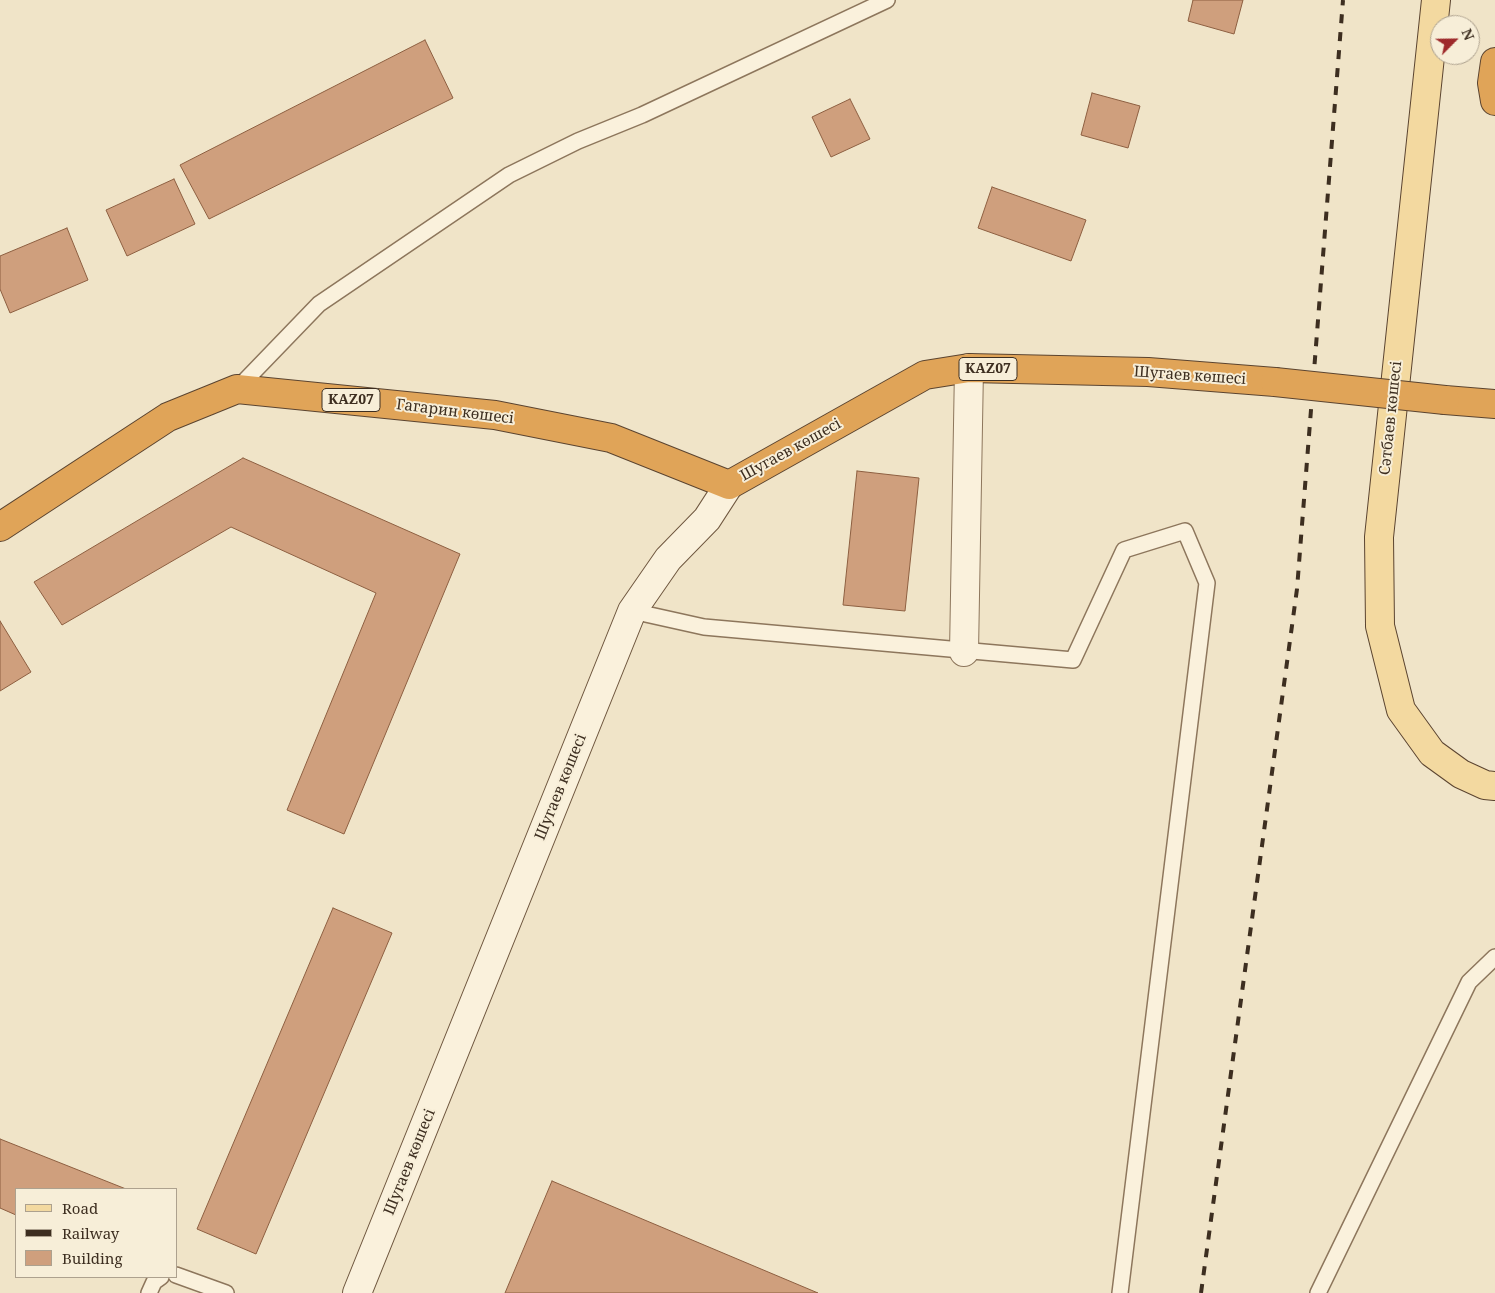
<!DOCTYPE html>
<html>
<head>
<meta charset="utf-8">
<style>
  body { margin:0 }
  #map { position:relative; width:1495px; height:1293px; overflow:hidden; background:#f0e4c8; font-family:"Noto Serif",serif }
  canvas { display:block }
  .legend { position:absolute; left:15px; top:1188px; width:162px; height:90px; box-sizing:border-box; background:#f7eed8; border:1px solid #ada18e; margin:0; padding:6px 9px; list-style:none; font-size:15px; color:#3d2e20 }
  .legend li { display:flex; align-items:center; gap:10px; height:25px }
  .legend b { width:25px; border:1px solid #ada18e }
  .north { position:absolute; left:1430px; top:15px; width:50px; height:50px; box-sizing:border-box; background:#f7eed8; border:1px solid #ada18e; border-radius:50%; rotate:67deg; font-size:14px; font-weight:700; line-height:20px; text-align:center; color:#3d2e20 }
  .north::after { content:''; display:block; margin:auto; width:18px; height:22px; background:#9e2a2b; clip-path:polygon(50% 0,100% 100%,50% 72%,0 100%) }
</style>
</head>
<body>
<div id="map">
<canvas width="1495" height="1293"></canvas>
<ul class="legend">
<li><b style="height:6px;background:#f3d9a0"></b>Road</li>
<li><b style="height:6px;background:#3d2e20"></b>Railway</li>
<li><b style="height:14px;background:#cf9f7d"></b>Building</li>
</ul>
<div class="north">N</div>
</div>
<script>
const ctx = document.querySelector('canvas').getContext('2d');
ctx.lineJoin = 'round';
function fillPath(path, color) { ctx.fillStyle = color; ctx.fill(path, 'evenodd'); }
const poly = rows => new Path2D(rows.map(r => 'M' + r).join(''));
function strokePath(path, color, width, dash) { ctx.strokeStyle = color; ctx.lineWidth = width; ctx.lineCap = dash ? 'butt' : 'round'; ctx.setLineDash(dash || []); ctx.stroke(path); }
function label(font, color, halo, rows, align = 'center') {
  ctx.font = font + ' "Noto Serif",serif'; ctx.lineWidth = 4; ctx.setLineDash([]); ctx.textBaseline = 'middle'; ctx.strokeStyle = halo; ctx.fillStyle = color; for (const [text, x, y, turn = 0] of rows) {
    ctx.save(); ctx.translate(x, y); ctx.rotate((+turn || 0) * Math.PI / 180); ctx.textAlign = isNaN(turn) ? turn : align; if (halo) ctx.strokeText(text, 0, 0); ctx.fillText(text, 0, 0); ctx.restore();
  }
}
const building = poly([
  [1193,0,1243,0,1234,34,1188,21,1193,0],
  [425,40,453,98,209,219,180,165,425,40],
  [1092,93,1140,106,1128,148,1081,135,1092,93],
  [850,99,870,139,831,157,812,117,850,99],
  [174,179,195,224,127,256,106,210,174,179],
  [992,187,1086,220,1071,261,978,228,992,187],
  [67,228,88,280,10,313,0,289,0,256,67,228],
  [243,458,460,554,344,834,287,810,376,593,231,527,62,625,34,582,243,458],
  [857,471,919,478,905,611,843,605,857,471],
  [0,621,31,672,0,691,0,621],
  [333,908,392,933,256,1254,197,1229,333,908],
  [0,1139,126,1189,16,1189,16,1215,0,1208,0,1139],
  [552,1181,818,1293,505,1293,552,1181]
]);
const lane = poly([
  [237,389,319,304,509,175,578,141,642,115,887,0],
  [632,611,704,627,1073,660,1124,550,1185,531,1207,583,1120,1293],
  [176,1275,226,1293],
  [149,1293,154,1282,161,1277],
  [1318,1293,1469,982,1495,957]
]);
const street = poly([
  [964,652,969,368]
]);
const secondary = poly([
  [357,1293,632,611,668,559,707,519,729,485]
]);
const primary = poly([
  [1436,0,1379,537,1380,626,1401,710,1432,753,1461,774,1485,785,1495,786]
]);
const highway = poly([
  [1495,62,1492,83,1495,101],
  [1445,400,1495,404],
  [0,527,168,417,237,389,495,415,611,438,729,485,925,375,969,368,1148,372,1275,382]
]);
const rail = poly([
  [1201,1293,1297,589,1343,0]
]);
const highwayBridge = poly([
  [1275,382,1445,400]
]);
const shields = [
  [988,369,58],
  [351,400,58]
];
const shieldNames = [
  ["KAZ07",988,369],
  ["KAZ07",351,400]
];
const streetNames = [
  ["Шугаев көшесі",1190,376,4],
  ["Гагарин көшесі",455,412,7],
  ["Сәтбаев көшесі",1391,418,-84],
  ["Шугаев көшесі",791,450,-29],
  ["Шугаев көшесі",561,787,-68],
  ["Шугаев көшесі",410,1162,-68]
];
fillPath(building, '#cf9f7d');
strokePath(building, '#8d5f41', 1);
strokePath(lane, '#8d765c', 18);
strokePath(street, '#8d765c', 30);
strokePath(secondary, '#6f573f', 30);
strokePath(primary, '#5b4430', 30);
strokePath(highway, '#5b4430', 30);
strokePath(lane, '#faf1dc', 15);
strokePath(street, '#faf1dc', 28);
strokePath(secondary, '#faf1dc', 28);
strokePath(primary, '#f3d9a0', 28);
strokePath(highway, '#e0a458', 28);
strokePath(rail, '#3d2e20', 4, [9, 9]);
strokePath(highwayBridge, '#5b4430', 30, []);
strokePath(highwayBridge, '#e0a458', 28);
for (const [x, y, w] of shields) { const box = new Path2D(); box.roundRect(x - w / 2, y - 11.5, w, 23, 4); ctx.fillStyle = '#f7eed8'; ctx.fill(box); strokePath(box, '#3d2e20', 1); }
label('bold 14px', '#3d2e20', null, shieldNames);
label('15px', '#3d2e20', '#f7eed8', streetNames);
</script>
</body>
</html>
